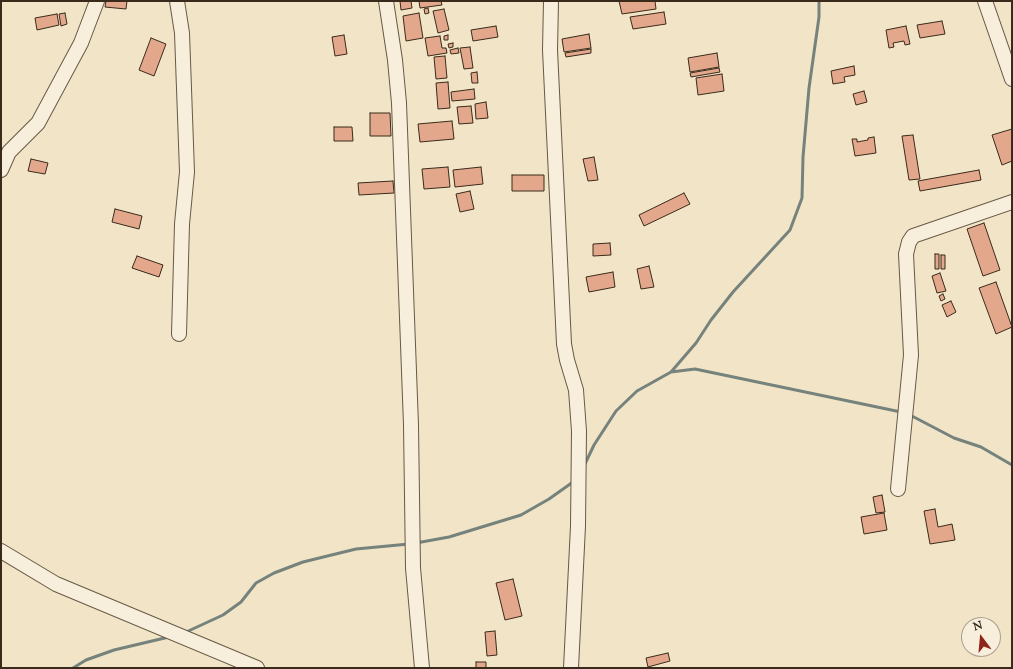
<!DOCTYPE html>
<html>
<head>
<meta charset="utf-8">
<style>
  body { margin:0 }
  #map { position:relative; width:1013px; height:669px; overflow:hidden; background:#f2e5c7; font-family:"Sorts Mill Goudy",serif }
  canvas { display:block }
  .frame { position:absolute; inset:0; border:2px solid #392a1b; pointer-events:none }
  .north { position:absolute; left:961px; top:617px; width:40px; height:40px; box-sizing:border-box; background:#f7eedb; border:1px solid #aba08e; border-radius:50%; rotate:344deg; font-size:11px; font-weight:700; line-height:16px; text-align:center; color:#392a1b }
  .north::after { content:''; display:block; margin:auto; width:14px; height:18px; background:#8f2418; clip-path:polygon(50% 0,100% 100%,50% 72%,0 100%) }
</style>
</head>
<body>
<div id="map">
<canvas width="1013" height="669"></canvas>
<div class="frame"></div>
<div class="north">N</div>
</div>
<script>
const ctx = document.querySelector('canvas').getContext('2d');
ctx.lineJoin = 'round';
const poly = rows => new Path2D(rows.map(r => 'M' + r).join(''));
function strokePath(path, color, width, dash) { ctx.strokeStyle = color; ctx.lineWidth = width; ctx.lineCap = dash ? 'butt' : 'round'; ctx.setLineDash(dash || []); ctx.stroke(path); }
function fillPath(path, color) { ctx.fillStyle = color; ctx.fill(path, 'evenodd'); }
const stream = poly([
  [671,372,696,343,711,320,733,292,790,230,802,198,803,157,809,88,819,17,819,1],
  [910,415,954,438,981,447,1012,465],
  [584,466,594,445,616,411,637,391,671,372,695,369,901,412],
  [416,543,449,537,521,515,549,499,573,482],
  [184,633,223,615,241,602,256,583,274,573,303,562,356,549,409,544],
  [73,668,86,660,114,650,169,637]
]);
const building = poly([
  [106,1,127,1,126,9,105,7,106,1],
  [400,1,411,1,412,8,401,10,400,1],
  [419,1,441,1,442,5,420,8,419,1],
  [619,1,655,1,656,9,622,14,619,1],
  [428,8,429,13,425,14,424,9,428,8],
  [444,9,449,30,438,33,433,11,444,9],
  [664,12,666,24,633,29,630,17,664,12],
  [65,13,67,24,61,26,59,14,65,13],
  [419,13,423,38,406,41,403,16,419,13],
  [57,14,59,25,37,30,35,18,57,14],
  [942,21,945,34,920,38,917,25,942,21],
  [496,26,498,37,473,41,471,30,496,26],
  [906,26,910,44,905,45,904,41,893,43,894,47,889,48,886,30,906,26],
  [589,34,591,48,564,52,562,39,589,34],
  [344,35,347,54,335,56,332,37,344,35],
  [448,35,448,40,444,40,444,36,448,35],
  [440,36,442,48,446,48,447,53,428,56,425,38,440,36],
  [151,38,166,44,154,76,139,70,151,38],
  [453,43,453,47,449,48,448,44,453,43],
  [470,47,473,68,464,69,460,48,470,47],
  [458,48,459,53,451,54,450,50,458,48],
  [591,49,591,53,566,57,565,53,591,49],
  [717,53,719,67,690,72,688,58,717,53],
  [445,56,447,78,436,79,434,57,445,56],
  [854,66,855,75,844,77,845,82,833,84,831,71,854,66],
  [719,68,720,72,691,77,690,73,719,68],
  [477,72,478,83,472,83,471,73,477,72],
  [722,74,724,91,698,95,696,78,722,74],
  [448,82,450,108,438,109,436,83,448,82],
  [474,89,475,99,452,101,451,92,474,89],
  [864,91,867,102,856,105,853,94,864,91],
  [486,102,488,118,476,119,475,104,486,102],
  [471,106,473,123,459,124,457,107,471,106],
  [370,113,390,113,391,136,370,136,370,113],
  [452,121,454,139,420,142,418,124,452,121],
  [334,127,352,127,353,141,334,141,334,127],
  [1012,129,1012,161,1002,165,992,135,1012,129],
  [913,135,920,179,909,180,902,136,913,135],
  [874,137,876,153,855,156,852,139,857,139,857,142,868,140,868,138,874,137],
  [594,157,598,180,588,181,583,159,594,157],
  [31,159,48,163,45,174,28,171,31,159],
  [448,167,450,187,424,189,422,169,448,167],
  [481,167,483,184,455,187,453,170,481,167],
  [979,170,981,180,920,191,918,181,979,170],
  [512,175,544,175,544,191,512,191,512,175],
  [393,181,394,193,359,195,358,183,393,181],
  [470,191,474,209,460,212,456,194,470,191],
  [684,193,690,204,644,226,639,215,684,193],
  [115,209,142,216,139,229,112,222,115,209],
  [984,223,1000,270,983,276,967,229,984,223],
  [610,243,611,255,593,256,593,244,610,243],
  [935,254,939,254,939,269,935,269,935,254],
  [941,255,945,255,945,269,941,269,941,255],
  [137,256,163,265,159,277,132,268,137,256],
  [649,266,654,287,641,289,637,269,649,266],
  [613,272,615,287,589,292,586,277,613,272],
  [940,273,946,291,937,293,932,276,940,273],
  [996,282,1012,327,996,334,979,288,996,282],
  [943,294,945,299,941,301,939,296,943,294],
  [951,301,956,312,947,317,942,305,951,301],
  [882,495,885,512,876,513,873,497,882,495],
  [935,509,938,527,952,524,955,540,930,544,924,511,935,509],
  [884,513,887,530,864,534,861,517,884,513],
  [513,579,522,616,505,620,496,583,513,579],
  [495,631,497,655,487,656,485,632,495,631],
  [668,653,670,661,648,667,646,658,668,653],
  [476,662,486,662,486,668,476,668,476,662]
]);
const minor = poly([
  [177,1,182,33,187,172,182,224,179,334],
  [386,1,395,60,399,103,411,425,413,568,422,668],
  [551,1,550,50,564,344,567,360,576,390,579,431,578,526,571,668],
  [985,1,1012,79],
  [1,170,9,152,38,123,81,43,97,1],
  [898,489,911,355,906,254,909,242,913,236,1012,202],
  [1,551,56,584,257,668]
]);
strokePath(stream, '#76827c', 3);
fillPath(building, '#e3a78c');
strokePath(building, '#392a1b', 1);
strokePath(minor, '#675946', 16);
strokePath(minor, '#f7eedb', 14);
</script>
</body>
</html>
